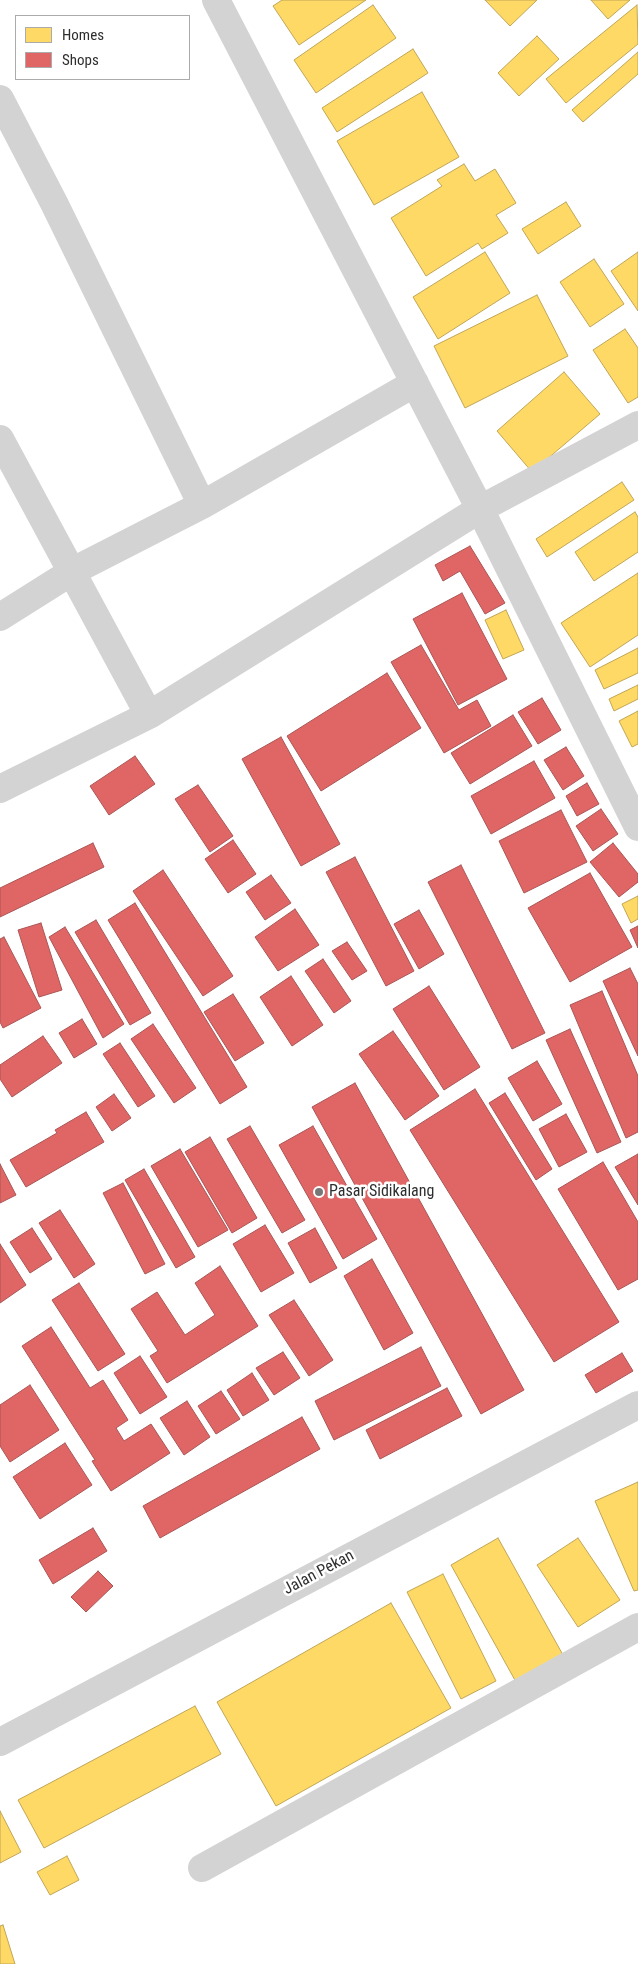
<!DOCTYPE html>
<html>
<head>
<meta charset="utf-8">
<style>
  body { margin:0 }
  #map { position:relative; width:638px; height:1964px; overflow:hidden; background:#fff; font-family:"Roboto Condensed",sans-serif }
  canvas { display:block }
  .legend { position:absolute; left:15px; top:15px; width:175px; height:65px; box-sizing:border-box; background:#fff; border:1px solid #ababab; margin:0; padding:6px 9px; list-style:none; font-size:15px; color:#2e2e2e }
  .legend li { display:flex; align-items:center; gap:10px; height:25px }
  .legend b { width:25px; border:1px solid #ababab }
</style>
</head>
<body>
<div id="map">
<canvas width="638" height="1964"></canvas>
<ul class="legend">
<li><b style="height:14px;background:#ffd966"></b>Homes</li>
<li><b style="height:14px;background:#e06666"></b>Shops</li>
</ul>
</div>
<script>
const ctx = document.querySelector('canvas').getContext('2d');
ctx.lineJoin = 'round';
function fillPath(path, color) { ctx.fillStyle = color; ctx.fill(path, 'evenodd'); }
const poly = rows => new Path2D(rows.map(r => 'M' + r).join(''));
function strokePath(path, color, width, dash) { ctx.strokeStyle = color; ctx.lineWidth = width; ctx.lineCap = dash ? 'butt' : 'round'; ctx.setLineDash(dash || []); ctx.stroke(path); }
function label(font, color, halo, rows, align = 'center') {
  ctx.font = font + ' "Roboto Condensed",sans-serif'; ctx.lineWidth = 5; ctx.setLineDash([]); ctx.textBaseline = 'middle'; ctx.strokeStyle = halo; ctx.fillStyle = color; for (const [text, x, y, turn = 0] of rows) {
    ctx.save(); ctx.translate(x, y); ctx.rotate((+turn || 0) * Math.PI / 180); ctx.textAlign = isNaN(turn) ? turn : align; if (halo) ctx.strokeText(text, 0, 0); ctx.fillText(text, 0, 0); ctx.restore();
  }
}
const homes = poly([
  [282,0,366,0,299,45,273,6,282,0],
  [485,0,537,0,510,26,485,0],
  [591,0,630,0,608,19,591,0],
  [373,5,396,38,316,93,294,60,373,5],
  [637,5,638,44,566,103,546,79,637,5],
  [537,36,559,59,519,96,498,73,537,36],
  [413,49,428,73,337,132,322,108,413,49],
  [638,52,638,74,583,122,572,110,638,52],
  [422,92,459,157,374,205,337,141,422,92],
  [464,164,475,181,495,169,516,203,496,215,508,233,482,249,478,243,426,276,391,218,442,186,437,180,464,164],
  [566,202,581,226,538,254,522,229,566,202],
  [485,252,510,293,438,339,413,297,485,252],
  [638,252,638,311,611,271,638,252],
  [594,259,624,304,590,327,560,282,594,259],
  [537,295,568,356,465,408,434,346,537,295],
  [625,329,638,348,638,397,628,403,593,350,625,329],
  [564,372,600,414,532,472,497,431,564,372],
  [622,482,634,500,547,557,536,539,622,482],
  [635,512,638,517,638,552,594,581,575,552,635,512],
  [638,573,638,635,590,667,561,623,638,573],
  [506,610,524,650,503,659,485,620,506,610],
  [638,648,638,673,604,689,595,670,638,648],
  [638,685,638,699,614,711,609,699,638,685],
  [638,711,638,744,632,747,619,721,638,711],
  [638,896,638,919,631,923,622,904,638,896],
  [638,1482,638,1590,634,1591,595,1501,638,1482],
  [498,1538,563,1655,516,1682,451,1565,498,1538],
  [578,1538,620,1600,578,1627,537,1565,578,1538],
  [443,1574,496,1681,461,1699,407,1592,443,1574],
  [391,1603,451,1708,276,1806,217,1702,391,1603],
  [195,1706,221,1754,44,1848,18,1800,195,1706],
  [0,1811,21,1852,0,1863,0,1811],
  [67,1856,79,1880,50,1895,37,1872,67,1856],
  [3,1925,15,1964,0,1964,0,1926,3,1925]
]);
const shops = poly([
  [470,546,505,603,485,614,460,571,443,581,435,565,470,546],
  [462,593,507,679,458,705,413,619,462,593],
  [421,645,459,710,477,700,491,726,444,753,391,662,421,645],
  [387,673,421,728,321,791,287,736,387,673],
  [542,698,561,730,538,744,518,712,542,698],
  [513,715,532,746,470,784,451,753,513,715],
  [281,737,340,844,301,866,242,759,281,737],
  [566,747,584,776,563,790,544,760,566,747],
  [135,756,155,784,109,815,90,786,135,756],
  [534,761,555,798,491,834,471,796,534,761],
  [587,783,599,804,577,816,566,796,587,783],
  [198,785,233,836,210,852,175,799,198,785],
  [601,809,618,834,593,851,576,826,601,809],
  [561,810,587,862,524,893,499,841,561,810],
  [233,840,256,874,228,893,205,859,233,840],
  [93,843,104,867,0,917,0,888,93,843],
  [613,843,638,874,638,882,619,897,590,862,613,843],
  [355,857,414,971,386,986,326,872,355,857],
  [461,865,545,1033,512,1049,428,882,461,865],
  [163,870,233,976,203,996,133,891,163,870],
  [590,873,632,947,570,982,528,908,590,873],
  [271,875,291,903,265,920,246,892,271,875],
  [135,903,247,1087,220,1104,108,920,135,903],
  [295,909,319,945,278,971,255,937,295,909],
  [419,910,444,954,419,969,394,924,419,910],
  [96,920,151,1013,130,1025,75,932,96,920],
  [41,923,62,990,39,997,18,930,41,923],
  [638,926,638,948,630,930,638,926],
  [65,927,124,1024,103,1038,49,937,65,927],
  [4,937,41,1008,3,1028,0,1022,0,939,4,937],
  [347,942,367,971,352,980,332,951,347,942],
  [323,959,351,1001,334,1013,305,971,323,959],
  [630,968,638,984,638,1056,603,981,630,968],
  [291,976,323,1025,292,1046,260,997,291,976],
  [429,986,480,1067,444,1090,393,1009,429,986],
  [602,991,638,1076,638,1132,626,1138,570,1005,602,991],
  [233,994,264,1043,235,1061,204,1012,233,994],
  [82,1019,97,1044,74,1058,59,1033,82,1019],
  [153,1024,196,1088,174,1103,131,1039,153,1024],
  [570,1029,621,1142,597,1153,546,1040,570,1029],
  [393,1031,439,1096,405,1120,359,1054,393,1031],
  [43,1036,62,1063,12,1097,0,1079,0,1065,43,1036],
  [120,1043,155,1096,138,1107,103,1054,120,1043],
  [537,1061,562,1104,533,1121,508,1078,537,1061],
  [355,1083,524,1390,481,1414,312,1107,355,1083],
  [475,1089,619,1322,554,1362,410,1130,475,1089],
  [505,1093,552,1169,536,1180,489,1103,505,1093],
  [114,1094,131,1118,112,1131,96,1107,114,1094],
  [86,1112,104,1142,26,1187,10,1160,57,1133,55,1130,86,1112],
  [566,1114,587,1152,559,1167,539,1129,566,1114],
  [250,1126,305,1220,282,1233,227,1139,250,1126],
  [313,1126,377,1239,343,1259,279,1145,313,1126],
  [210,1137,257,1218,232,1233,185,1152,210,1137],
  [180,1149,228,1230,198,1247,151,1166,180,1149],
  [638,1154,638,1205,615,1167,638,1154],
  [603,1162,638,1222,638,1279,618,1290,558,1189,603,1162],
  [0,1164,16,1195,0,1203,0,1164],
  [144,1169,195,1257,176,1268,125,1180,144,1169],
  [123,1183,165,1264,145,1274,103,1193,123,1183],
  [60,1210,95,1264,74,1278,39,1223,60,1210],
  [265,1225,294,1273,261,1292,233,1244,265,1225],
  [32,1228,52,1259,30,1273,10,1242,32,1228],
  [315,1228,337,1268,310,1283,288,1243,315,1228],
  [0,1244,26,1285,0,1303,0,1244],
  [372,1259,413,1333,384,1350,344,1276,372,1259],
  [220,1266,258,1326,167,1383,150,1356,158,1351,131,1309,157,1292,185,1335,215,1315,195,1283,220,1266],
  [79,1283,125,1354,98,1371,52,1300,79,1283],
  [294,1300,333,1360,309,1376,269,1315,294,1300],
  [51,1327,90,1388,103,1380,128,1420,116,1428,124,1441,151,1424,170,1453,111,1491,92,1461,95,1460,22,1346,51,1327],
  [421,1347,441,1386,334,1440,315,1401,421,1347],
  [283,1352,300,1378,274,1395,256,1368,283,1352],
  [622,1353,633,1371,596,1393,585,1375,622,1353],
  [140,1356,167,1397,140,1414,114,1373,140,1356],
  [252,1373,269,1400,243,1416,227,1390,252,1373],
  [30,1385,59,1430,10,1462,0,1446,0,1405,30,1385],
  [447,1388,462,1416,380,1459,366,1430,447,1388],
  [221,1391,240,1419,216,1434,198,1406,221,1391],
  [187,1401,210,1437,184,1455,160,1418,187,1401],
  [302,1417,320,1449,160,1538,143,1506,302,1417],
  [65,1443,92,1485,40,1519,13,1477,65,1443],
  [93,1528,107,1551,53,1584,39,1560,93,1528],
  [98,1571,113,1586,86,1612,71,1597,98,1571]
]);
const minor = poly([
  [216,0,480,509,638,827],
  [0,99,54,203,202,505],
  [0,439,149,715],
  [0,617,73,571,202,505,415,383],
  [0,789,149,715,480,509,638,425],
  [0,1742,638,1405],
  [202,1868,638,1627]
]);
const markers = [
  [319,1192,5,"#777"]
];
const poiNames = [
  ["Pasar Sidikalang",329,1192]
];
const streetNames = [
  ["Jalan Pekan",319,1573,-28]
];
fillPath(homes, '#ffd966');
strokePath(homes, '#c0a655', 1);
fillPath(shops, '#e06666');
strokePath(shops, '#ab5555', 1);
strokePath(minor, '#d3d3d3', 28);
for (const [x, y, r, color] of markers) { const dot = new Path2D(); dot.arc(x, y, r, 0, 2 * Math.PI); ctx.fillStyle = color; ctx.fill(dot); strokePath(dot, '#fff', 2); }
label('16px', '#2e2e2e', '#fff', poiNames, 'left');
label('16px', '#2e2e2e', '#fff', streetNames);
</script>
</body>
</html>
